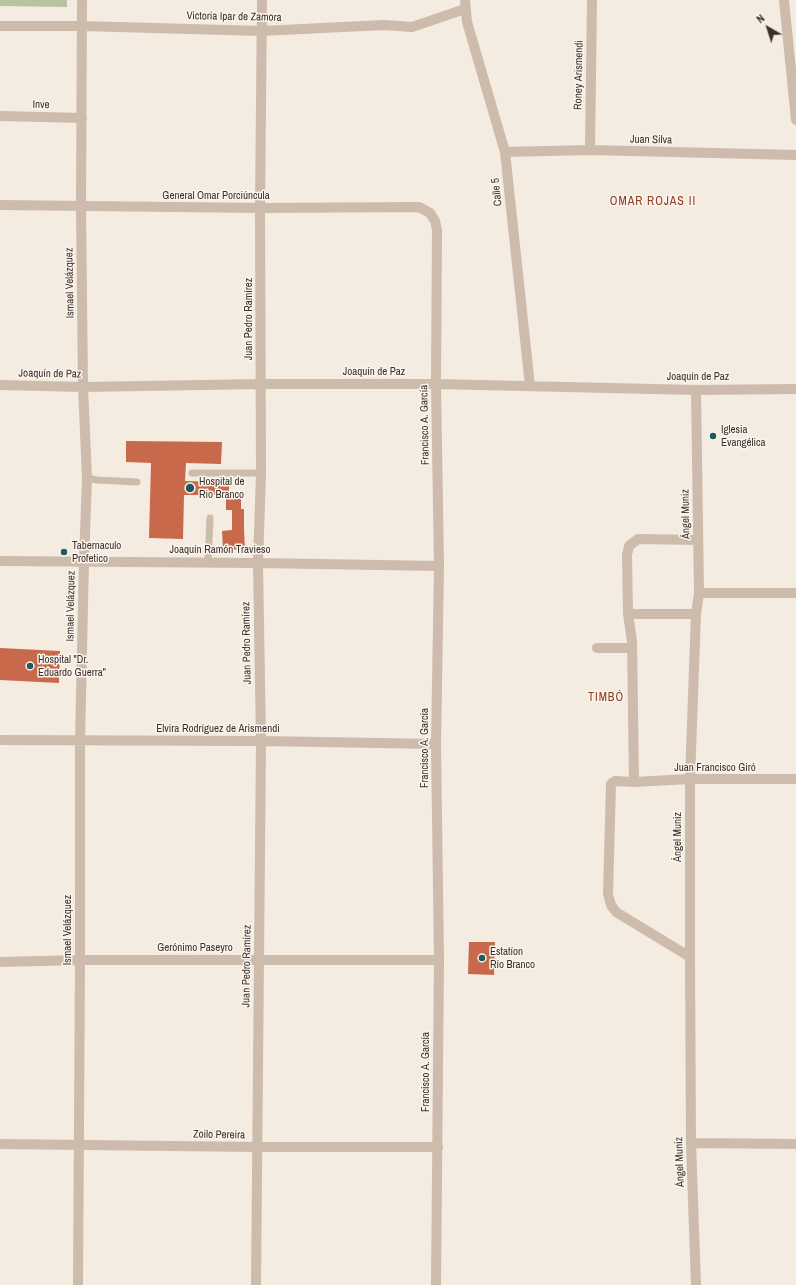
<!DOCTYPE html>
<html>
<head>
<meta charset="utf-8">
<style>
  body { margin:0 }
  #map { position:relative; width:796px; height:1285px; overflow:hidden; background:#f4ebe1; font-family:"Archivo Narrow",sans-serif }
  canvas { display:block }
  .north { position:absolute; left:748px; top:8px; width:40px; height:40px; -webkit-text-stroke:3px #fbf5ee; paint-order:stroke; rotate:321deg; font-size:11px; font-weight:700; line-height:16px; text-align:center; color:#3b302b }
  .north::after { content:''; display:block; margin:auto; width:14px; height:18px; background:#3b302b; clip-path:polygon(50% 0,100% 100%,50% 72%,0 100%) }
</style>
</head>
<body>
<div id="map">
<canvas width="796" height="1285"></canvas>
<div class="north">N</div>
</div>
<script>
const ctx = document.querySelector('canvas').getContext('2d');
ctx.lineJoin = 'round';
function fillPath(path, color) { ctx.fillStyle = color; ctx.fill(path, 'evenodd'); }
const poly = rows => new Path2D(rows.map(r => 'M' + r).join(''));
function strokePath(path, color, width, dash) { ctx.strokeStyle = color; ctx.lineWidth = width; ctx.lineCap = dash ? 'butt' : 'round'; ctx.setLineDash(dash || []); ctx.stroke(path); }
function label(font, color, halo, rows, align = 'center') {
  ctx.font = font + ' "Archivo Narrow",sans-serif'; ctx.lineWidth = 3; ctx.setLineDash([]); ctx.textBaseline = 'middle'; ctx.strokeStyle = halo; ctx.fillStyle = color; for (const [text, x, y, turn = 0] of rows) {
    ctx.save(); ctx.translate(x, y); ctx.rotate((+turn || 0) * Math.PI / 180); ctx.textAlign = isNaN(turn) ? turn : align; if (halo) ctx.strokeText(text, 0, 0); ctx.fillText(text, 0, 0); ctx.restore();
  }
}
const green = poly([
  [0,0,67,0,67,7,0,6]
]);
const building = poly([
  [126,441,222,442,221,464,186,463,185,481,229,482,229,494,241,494,241,509,244,509,244,530,245,550,223,549,222,531,232,530,232,510,226,510,226,495,184,495,183,539,149,538,151,463,126,462],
  [0,648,60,651,59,683,0,680],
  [469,942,495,942,494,975,468,974]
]);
const lane = poly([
  [192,473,261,473],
  [87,478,97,480,137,482],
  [208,562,210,518]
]);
const street = poly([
  [465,0,467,22,505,152,530,386],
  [784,0,796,120],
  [0,26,82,26,262,31,384,25,412,27,465,9],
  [0,116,82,118],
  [590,150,592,0],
  [505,152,590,150,796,155],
  [0,205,260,208,419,207,430,213,435,221,437,230,436,384,439,566,436,744,439,960,436,1285],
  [0,385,83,387,261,384,436,384,696,390,796,389],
  [696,390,699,593,696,614,690,779,690,957,691,1143,696,1285],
  [0,561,258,563,439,566],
  [699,593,796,593],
  [628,614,696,614],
  [597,648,632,648],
  [0,740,261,741,436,744],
  [634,782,690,779,796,779],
  [690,957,616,912,611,905,608,894,611,784,615,781,634,782,632,641,628,614,627,555,629,546,638,539,698,540],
  [0,962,80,960,439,960],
  [691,1143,796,1144],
  [0,1144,257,1147,438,1147],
  [78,1285,80,960,80,741,84,561,87,478,83,387,81,207,82,0],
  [256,1285,261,741,258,563,261,473,260,208,262,0]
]);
const markers = [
  [713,436,4,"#1f5a5e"],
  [190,488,5,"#1f5a5e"],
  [64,552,4,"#1f5a5e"],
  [30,666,4,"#1f5a5e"],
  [482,958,4,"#1f5a5e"]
];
const streetNames = [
  ["Victoria Ipar de Zamora",234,17,1],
  ["Roney Arismendi",579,75,-89],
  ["Inve",41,105,1],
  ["Juan Silva",651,140,1],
  ["Calle 5",497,192,-96],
  ["General Omar Porciúncula",216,196],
  ["Ismael Velázquez",70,283,-91],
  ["Juan Pedro Ramírez",249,319,-90],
  ["Joaquín de Paz",374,372],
  ["Joaquín de Paz",50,374,1],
  ["Joaquín de Paz",698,377],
  ["Francisco A. García",425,425,-91],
  ["Ángel Muniz",686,514,-91],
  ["Joaquín Ramón Travieso",220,550],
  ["Ismael Velázquez",71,606,-89],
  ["Juan Pedro Ramírez",247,643,-91],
  ["Elvira Rodríguez de Arismendi",218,729],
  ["Francisco A. García",425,748,-90],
  ["Juan Francisco Giró",715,768],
  ["Ángel Muniz",678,837,-90],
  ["Ismael Velázquez",68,930,-90],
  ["Gerónimo Paseyro",195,948],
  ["Juan Pedro Ramírez",247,966,-89],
  ["Francisco A. García",426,1072,-90],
  ["Zoilo Pereira",219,1135,1],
  ["Ángel Muniz",680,1162,-92]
];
const poiNames = [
  ["Iglesia",721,430],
  ["Evangélica",721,443],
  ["Hospital de",199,482],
  ["Rio Branco",199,495],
  ["Tabernaculo",72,546],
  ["Profetico",72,559],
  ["Hospital \"Dr.",38,660],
  ["Eduardo Guerra\"",38,673],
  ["Estatíon",490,952],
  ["Río Branco",490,965]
];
const neighbourhoodNames = [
  ["OMAR ROJAS II",653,202],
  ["TIMBÓ",606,698]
];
fillPath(green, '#b8c4a0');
fillPath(building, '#c8694b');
strokePath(lane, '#cdbbac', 7);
strokePath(street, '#cdbbac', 10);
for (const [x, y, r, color] of markers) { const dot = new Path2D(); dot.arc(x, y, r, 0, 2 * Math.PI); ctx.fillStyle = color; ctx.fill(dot); strokePath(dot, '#fbf5ee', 1.5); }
label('11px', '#3b302b', '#fbf5ee', streetNames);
label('11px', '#3b302b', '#fbf5ee', poiNames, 'left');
ctx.letterSpacing = '1px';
label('12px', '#8c3b22', '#fbf5ee', neighbourhoodNames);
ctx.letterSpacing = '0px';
</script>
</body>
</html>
